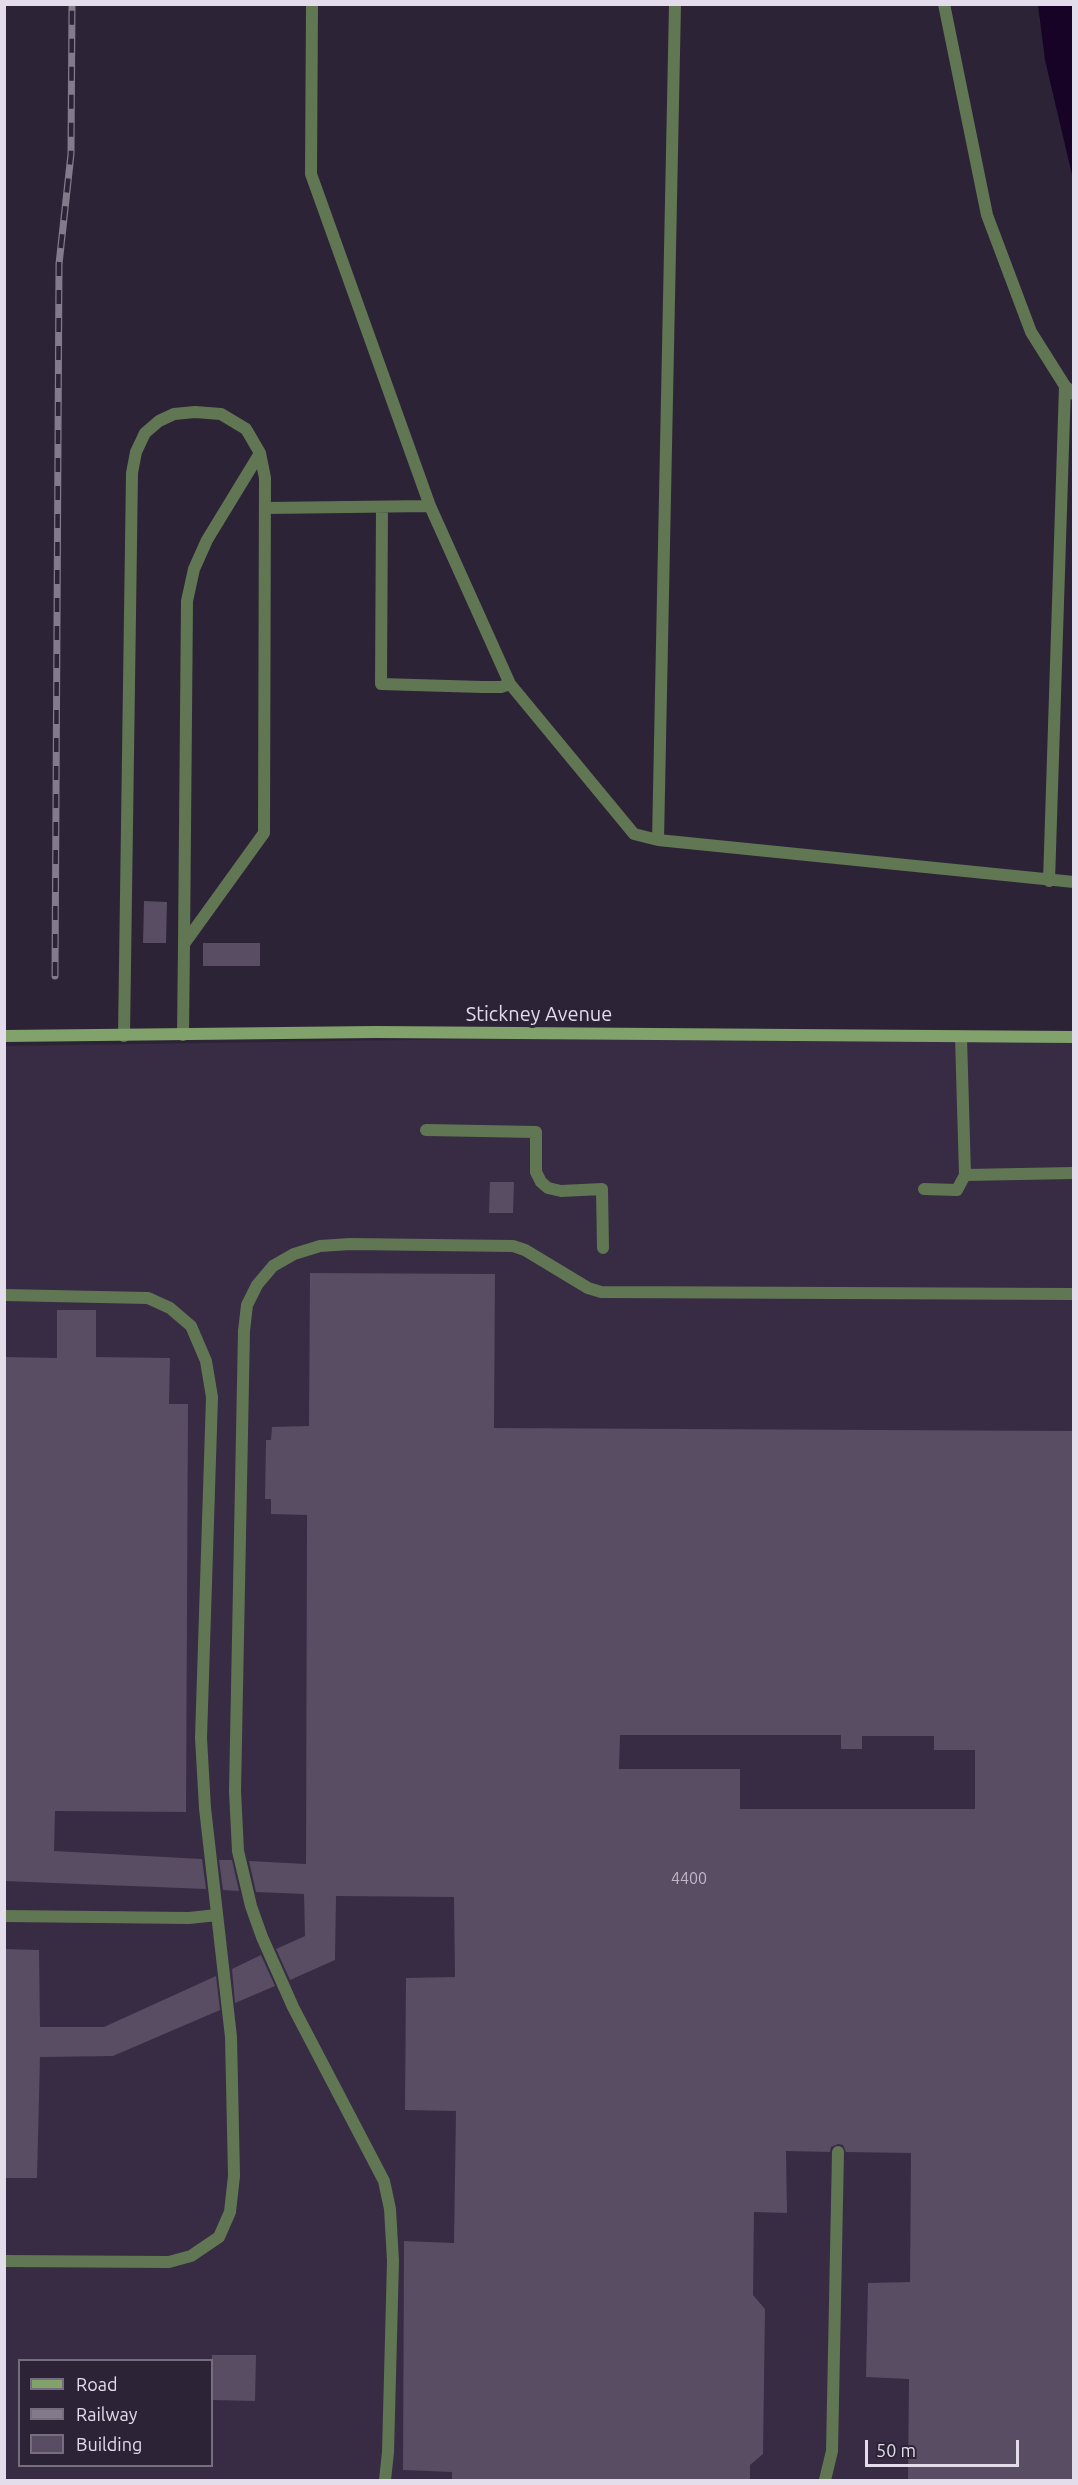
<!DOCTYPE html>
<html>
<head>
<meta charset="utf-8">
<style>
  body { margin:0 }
  #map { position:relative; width:1078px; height:2485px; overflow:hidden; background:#2d2337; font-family:Ubuntu,sans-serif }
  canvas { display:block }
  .frame { position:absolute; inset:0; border:6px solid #e3dcea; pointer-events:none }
  .legend { position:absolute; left:18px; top:2359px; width:195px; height:108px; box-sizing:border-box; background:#2d2337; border:2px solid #766d7f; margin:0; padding:8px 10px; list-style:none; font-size:18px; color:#e3dcea }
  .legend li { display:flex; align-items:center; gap:12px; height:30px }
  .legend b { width:30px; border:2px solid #766d7f }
  .scale { position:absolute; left:865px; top:2440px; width:154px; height:27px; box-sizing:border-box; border:3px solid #e3dcea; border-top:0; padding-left:8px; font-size:18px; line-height:21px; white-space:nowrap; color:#e3dcea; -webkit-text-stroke:4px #2d2337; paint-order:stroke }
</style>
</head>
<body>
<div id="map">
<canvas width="1078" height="2485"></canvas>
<div class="frame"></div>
<ul class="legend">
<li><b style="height:8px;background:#81a26a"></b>Road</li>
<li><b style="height:8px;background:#837a8c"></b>Railway</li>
<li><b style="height:16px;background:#584d63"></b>Building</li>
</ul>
<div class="scale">50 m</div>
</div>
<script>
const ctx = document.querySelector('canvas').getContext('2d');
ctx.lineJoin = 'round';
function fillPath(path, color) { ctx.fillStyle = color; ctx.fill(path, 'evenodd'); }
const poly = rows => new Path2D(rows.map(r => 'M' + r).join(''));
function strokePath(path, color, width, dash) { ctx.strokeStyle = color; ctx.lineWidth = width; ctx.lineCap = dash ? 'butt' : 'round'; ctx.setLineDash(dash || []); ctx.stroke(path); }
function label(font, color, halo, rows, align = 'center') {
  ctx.font = font + ' Ubuntu,sans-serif'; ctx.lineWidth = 6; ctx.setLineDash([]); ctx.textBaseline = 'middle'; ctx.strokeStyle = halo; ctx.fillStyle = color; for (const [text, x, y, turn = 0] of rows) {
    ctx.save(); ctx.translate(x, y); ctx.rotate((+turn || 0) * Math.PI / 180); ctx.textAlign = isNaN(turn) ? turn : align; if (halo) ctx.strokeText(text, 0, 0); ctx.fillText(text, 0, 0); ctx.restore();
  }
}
const built = poly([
  [745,1035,1073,1036,1073,2480,5,2480,4,1046],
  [20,2360,212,2360,212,2466,20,2466]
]);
const water = poly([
  [1038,5,1073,5,1073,179,1045,60]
]);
const building = poly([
  [144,901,167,902,166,943,143,943],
  [203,943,260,943,260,966,203,966],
  [490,1182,514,1182,513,1213,489,1213],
  [310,1273,495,1274,494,1428,1074,1431,1074,2481,908,2481,909,2379,866,2377,868,2283,910,2282,911,2153,846,2152,843,2145,838,2144,831,2147,830,2152,786,2151,787,2213,754,2212,753,2295,765,2309,763,2454,750,2465,750,2481,452,2481,452,2472,403,2470,404,2241,454,2243,456,2111,405,2110,406,1978,455,1977,454,1897,336,1896,335,1960,290,1980,276,1949,305,1936,304,1894,256,1892,249,1861,306,1864,307,1515,271,1514,271,1499,265,1499,266,1440,271,1440,272,1427,309,1426],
  [620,1735,841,1735,841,1749,862,1749,862,1736,934,1736,934,1750,975,1750,975,1809,740,1809,740,1769,619,1769],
  [57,1310,96,1310,96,1357,170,1358,169,1404,188,1404,186,1812,55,1811,54,1851,202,1859,206,1889,4,1881,4,1357,57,1358],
  [219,1860,232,1860,239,1891,223,1890],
  [4,1949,39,1950,40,2027,104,2027,216,1976,220,2010,113,2056,40,2057,37,2178,4,2178],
  [261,1955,275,1986,235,2003,232,1969],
  [212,2355,256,2355,255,2401,212,2400]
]);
const lane = poly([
  [312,4,311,174,430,506,510,684,634,834,658,840,1074,882],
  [944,4,987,215,1031,332,1065,386,1074,394],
  [382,507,381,684,482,687,501,687,510,684],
  [266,508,430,506],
  [658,840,675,4],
  [1049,881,1065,386],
  [184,944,187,601,194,569,207,540,260,453],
  [124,1036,132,473,136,452,145,433,159,421,174,414,195,412,221,414,246,429,260,453,265,478,264,833,184,944,183,1035],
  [961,1037,965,1175,1074,1173],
  [426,1130,536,1132,536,1172,541,1182,548,1188,561,1191,602,1189,603,1248],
  [924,1189,957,1190,965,1175],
  [4,1295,148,1298,170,1308,191,1326,206,1361,212,1397,201,1738,205,1808,231,2037,234,2176,230,2212,219,2237,191,2256,169,2262,4,2261],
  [4,1916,189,1918,217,1915],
  [385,2480,388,2452,393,2261,390,2209,384,2181,293,2007,262,1937,251,1906,238,1851,235,1791,244,1331,247,1305,257,1285,273,1266,294,1254,320,1246,350,1244,513,1246,525,1250,588,1288,601,1292,1074,1294],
  [825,2480,832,2451,838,2152]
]);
const secondary = poly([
  [4,1036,376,1032,1074,1037]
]);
const rail = poly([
  [55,976,59,264,71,154,72,4]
]);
const numberNames = [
  ["4400",689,1879]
];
const streetNames = [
  ["Stickney Avenue",539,1014]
];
fillPath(built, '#382b44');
fillPath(water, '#160325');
fillPath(building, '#584d63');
strokePath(lane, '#617653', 12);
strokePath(secondary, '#81a26a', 12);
strokePath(rail, '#837a8c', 7);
strokePath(rail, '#2d2337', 4.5, [14]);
label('16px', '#c0b8c8', null, numberNames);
label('20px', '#e3dcea', '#2d2337', streetNames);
</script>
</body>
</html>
